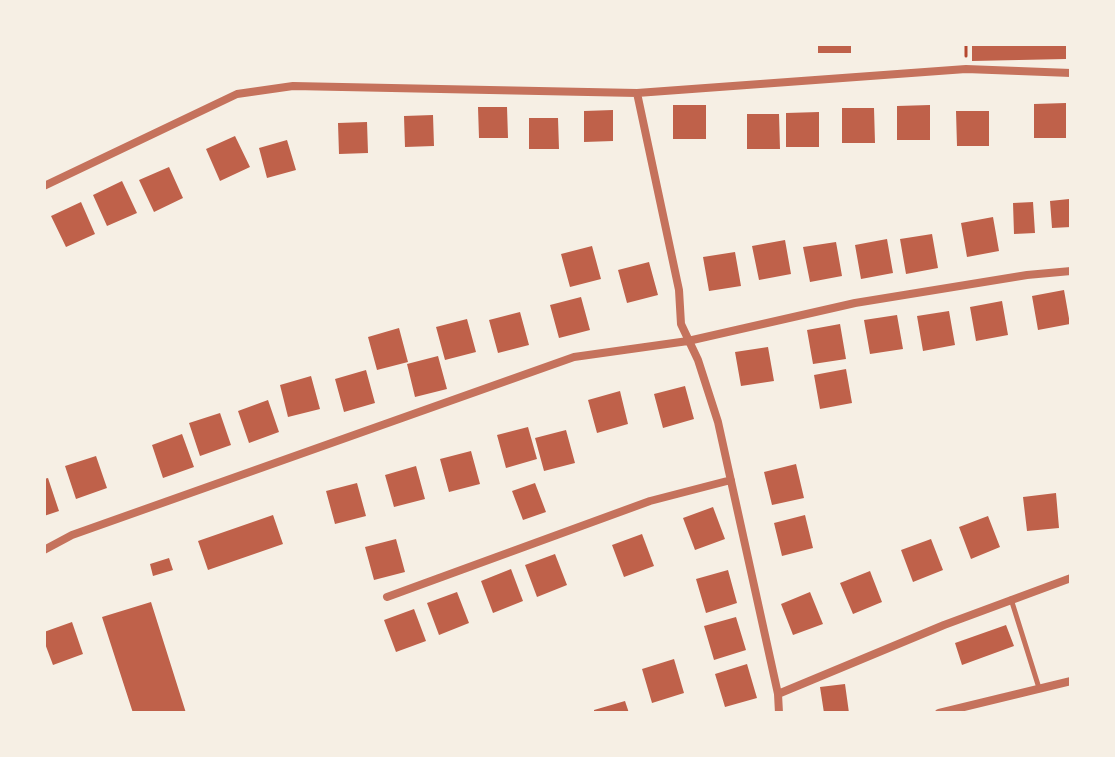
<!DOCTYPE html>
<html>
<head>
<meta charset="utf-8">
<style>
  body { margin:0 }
  #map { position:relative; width:1115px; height:757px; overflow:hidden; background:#f6efe4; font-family:Raleway,sans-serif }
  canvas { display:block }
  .frame { position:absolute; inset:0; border:46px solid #f6efe4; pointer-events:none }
</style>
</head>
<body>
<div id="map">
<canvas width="1115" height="757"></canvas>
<div class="frame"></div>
</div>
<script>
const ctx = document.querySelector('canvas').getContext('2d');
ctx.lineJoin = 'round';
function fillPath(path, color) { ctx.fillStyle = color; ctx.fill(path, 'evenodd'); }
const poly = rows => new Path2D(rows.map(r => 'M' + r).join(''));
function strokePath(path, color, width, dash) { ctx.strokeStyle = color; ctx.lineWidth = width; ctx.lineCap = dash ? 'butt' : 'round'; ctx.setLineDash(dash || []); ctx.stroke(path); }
const building = poly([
  [818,44,851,44,851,53,818,53],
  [972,44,1066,44,1066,59,972,61],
  [1066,103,1066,138,1034,138,1034,104],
  [673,105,706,105,706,139,673,139],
  [930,105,930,140,897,140,897,106],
  [478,107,507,107,508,138,479,138],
  [842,108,874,108,875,143,842,143],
  [613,110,613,141,584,142,584,111],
  [956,111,989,111,989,146,957,146],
  [819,112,819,147,786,147,786,113],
  [747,114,779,114,780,149,747,149],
  [433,115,434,146,405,147,404,116],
  [529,118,558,118,559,149,529,149],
  [367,122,368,153,339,154,338,123],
  [235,136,250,167,220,181,206,149],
  [287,140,296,170,267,178,259,148],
  [169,167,183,198,154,212,139,180],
  [122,181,137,213,107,226,93,195],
  [1069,199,1071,227,1052,228,1050,201],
  [81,202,95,234,66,247,51,216],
  [1033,202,1035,233,1014,234,1013,203],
  [993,217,999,251,967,257,961,223],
  [932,234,938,268,906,274,900,239],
  [887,239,893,273,861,279,855,245],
  [785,240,791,274,759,280,752,246],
  [836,242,842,276,810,282,803,247],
  [592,246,601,279,570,287,561,254],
  [735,252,741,286,709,291,703,257],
  [649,262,658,295,627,303,618,270],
  [1064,290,1070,324,1038,330,1032,296],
  [581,297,590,330,559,338,550,305],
  [1002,301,1008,335,976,341,970,307],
  [949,311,955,345,923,351,917,316],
  [520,312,529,345,498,353,489,320],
  [897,315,903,349,870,354,864,320],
  [467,319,476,352,445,360,436,327],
  [840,324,846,359,813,364,807,330],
  [399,328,408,362,377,370,368,337],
  [768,347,774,381,741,386,735,352],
  [438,356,447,389,415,397,407,364],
  [846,369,852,403,820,409,814,375],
  [366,370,375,403,344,412,335,379],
  [311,376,320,409,288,417,280,385],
  [685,386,694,419,663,428,654,394],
  [620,391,628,424,597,433,588,400],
  [268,400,279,432,249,443,238,411],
  [220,413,231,445,200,456,189,423],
  [528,427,537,459,506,468,497,435],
  [566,430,575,463,544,471,535,438],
  [182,434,194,467,163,478,152,445],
  [471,451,480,484,449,492,440,459],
  [96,456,107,488,76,499,65,466],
  [796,464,804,498,772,505,764,472],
  [416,466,425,499,394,507,385,475],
  [48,478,59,511,44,516,44,479],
  [357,483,366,516,335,524,326,491],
  [535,483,546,512,523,520,512,491],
  [1056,493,1059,528,1027,531,1023,497],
  [713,507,725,539,695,550,683,518],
  [273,515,283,544,208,570,198,541],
  [805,515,813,548,782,556,774,523],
  [988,516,1000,547,971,559,959,527],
  [642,534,654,566,624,577,612,545],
  [396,539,405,572,374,580,365,547],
  [931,539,943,570,913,582,901,550],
  [555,554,567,585,537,597,525,565],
  [169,558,173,570,153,576,150,564],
  [511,569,523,601,493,613,481,581],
  [728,570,737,603,706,613,696,579],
  [870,571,882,602,853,614,840,583],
  [457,592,469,623,439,635,427,603],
  [810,592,823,624,793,635,781,604],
  [151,602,186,713,133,713,102,617],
  [414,609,426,641,396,652,384,620],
  [736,617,746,650,714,660,704,626],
  [72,622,83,654,53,665,44,641,44,632],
  [1006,625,1014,646,962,665,955,643],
  [674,659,684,693,652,703,642,669],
  [747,664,757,698,725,707,715,674],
  [845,684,849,713,824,713,820,687],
  [625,701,629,713,594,713,594,710]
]);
const path = poly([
  [966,44,966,56]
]);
const service = poly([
  [1011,599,1039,688]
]);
const minor = poly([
  [637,93,679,290,681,324,698,360,718,422,778,694,779,713],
  [44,186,237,94,293,86,637,93,966,69,1071,73],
  [44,550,72,535,574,357,688,341,855,303,1027,275,1071,271],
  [387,597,650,501,731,480],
  [778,694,944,625,1071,578],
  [939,713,1071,681]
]);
fillPath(building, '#bf614a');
strokePath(path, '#b5482f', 3);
strokePath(service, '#c5725c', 5);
strokePath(minor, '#c5725c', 8);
</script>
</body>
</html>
